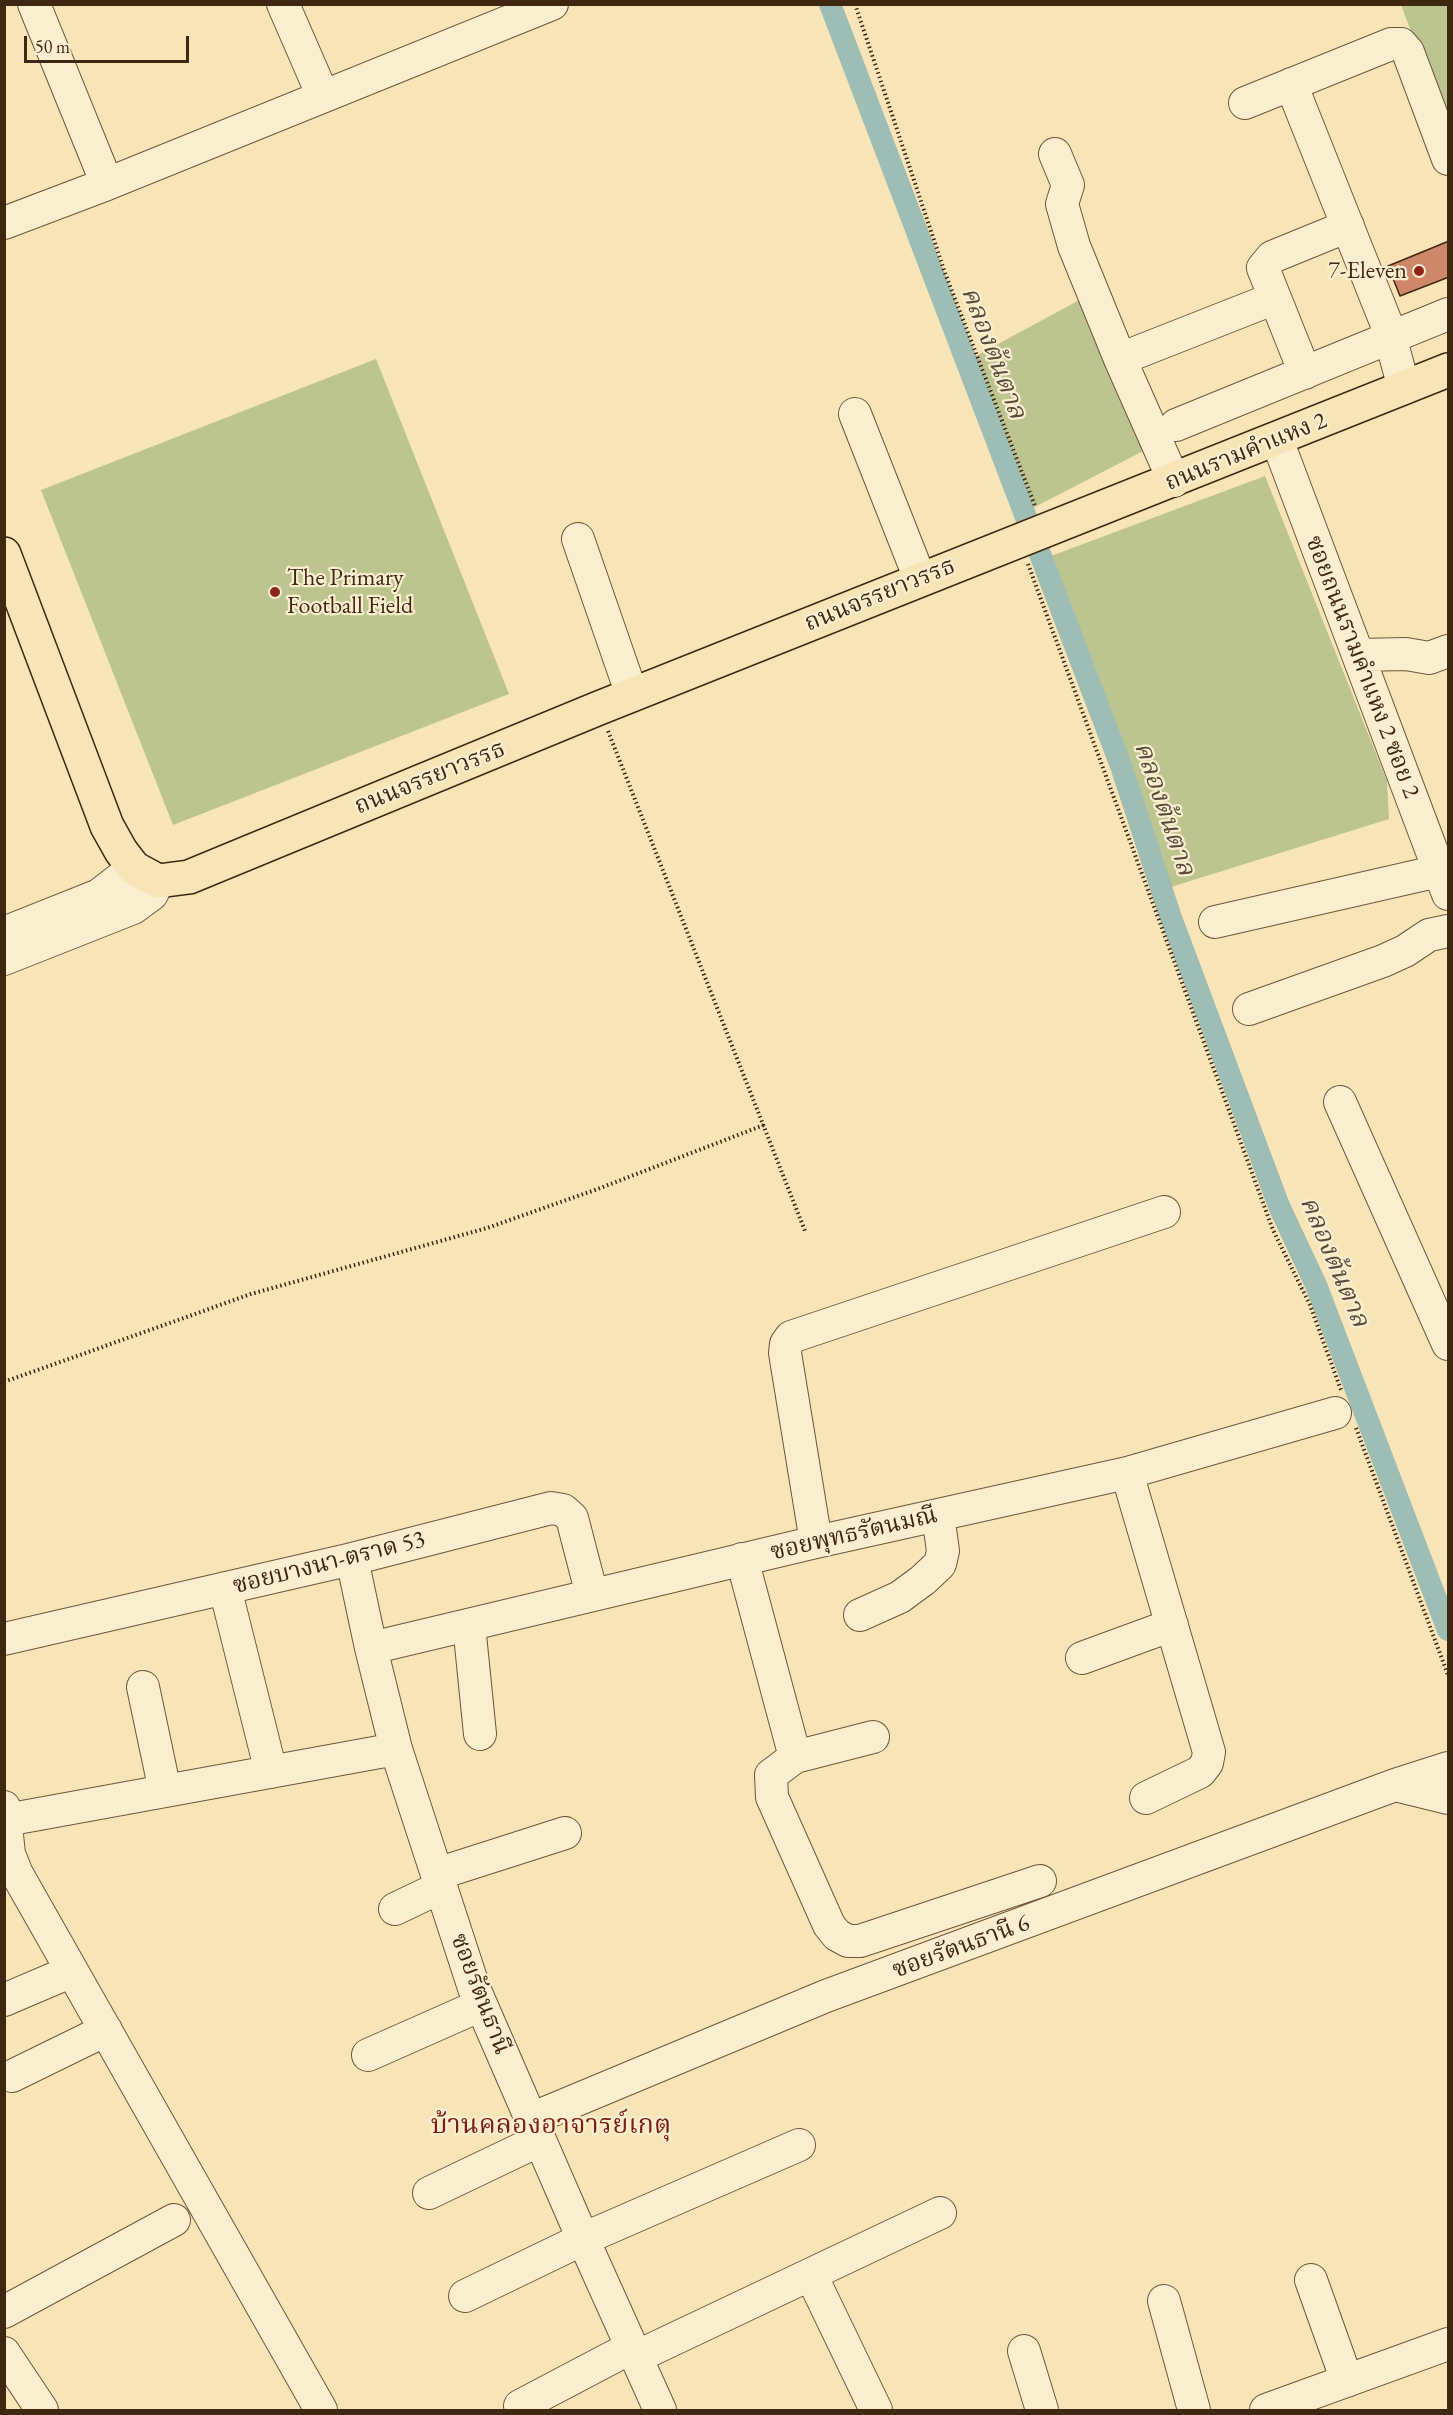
<!DOCTYPE html>
<html>
<head>
<meta charset="utf-8">
<style>
  body { margin:0 }
  #map { position:relative; width:1453px; height:2415px; overflow:hidden; background:#f7e5b7; font-family:"EB Garamond",serif }
  canvas { display:block }
  .frame { position:absolute; inset:0; border:6px solid #402712; pointer-events:none }
  .scale { position:absolute; left:24px; top:36px; width:165px; height:27px; box-sizing:border-box; border:3px solid #402712; border-top:0; padding-left:8px; font-size:18px; line-height:21px; white-space:nowrap; color:#402712; -webkit-text-stroke:4px #faeed0; paint-order:stroke }
</style>
</head>
<body>
<div id="map">
<canvas width="1453" height="2415"></canvas>
<div class="frame"></div>
<div class="scale">50 m</div>
</div>
<script>
const ctx = document.querySelector('canvas').getContext('2d');
ctx.lineJoin = 'round';
function fillPath(path, color) { ctx.fillStyle = color; ctx.fill(path, 'evenodd'); }
const poly = rows => new Path2D(rows.map(r => 'M' + r).join(''));
function strokePath(path, color, width, dash) { ctx.strokeStyle = color; ctx.lineWidth = width; ctx.lineCap = dash ? 'butt' : 'round'; ctx.setLineDash(dash || []); ctx.stroke(path); }
function label(font, color, halo, rows, align = 'center') {
  ctx.font = font + ' "EB Garamond","Noto Serif Thai",serif'; ctx.lineWidth = 4.5; ctx.setLineDash([]); ctx.textBaseline = 'middle'; ctx.strokeStyle = halo; ctx.fillStyle = color; for (const [text, x, y, turn = 0] of rows) {
    ctx.save(); ctx.translate(x, y); ctx.rotate((+turn || 0) * Math.PI / 180); ctx.textAlign = isNaN(turn) ? turn : align; if (halo) ctx.strokeText(text, 0, 0); ctx.fillText(text, 0, 0); ctx.restore();
  }
}
const green = poly([
  [1401,5,1448,5,1448,129],
  [1085,297,1149,448,1031,509,972,358],
  [376,359,509,694,173,825,41,490],
  [1265,476,1387,781,1389,819,1171,887,1051,556]
]);
const canal = poly([
  [830,4,1121,766,1170,915,1279,1206,1316,1285,1448,1630]
]);
const building = poly([
  [1449,241,1449,277,1400,296,1388,266,1449,241]
]);
const path = poly([
  [855,4,945,273,1035,506],
  [1028,564,1273,1230,1310,1305,1341,1390],
  [608,731,805,1231],
  [4,1382,251,1294,487,1228,595,1190,764,1125],
  [1356,1428,1448,1675]
]);
const minor = poly([
  [34,4,107,184],
  [283,4,323,96],
  [1291,84,1387,325,1404,388],
  [1245,103,1391,44,1401,44,1408,52,1448,159],
  [1055,154,1068,185,1062,204,1074,246,1120,359,1174,481],
  [4,223,107,184,552,4],
  [1120,359,1275,298],
  [1305,373,1263,268,1272,257,1348,226],
  [855,414,920,579],
  [1176,425,1448,314],
  [1277,440,1448,894],
  [578,539,632,695],
  [1358,655,1406,654,1429,658,1448,651],
  [1215,922,1439,871,1448,864],
  [4,933,99,895,134,868],
  [4,959,133,908,152,894,158,881],
  [1249,1009,1383,961,1405,951,1429,935,1448,931],
  [1340,1102,1448,1344],
  [1127,1473,1209,1752,1207,1763,1200,1772,1146,1798],
  [816,1542,785,1353,786,1344,791,1337,1164,1212],
  [352,1559,371,1648,396,1749,474,1988,583,2239,660,2410],
  [742,1559,795,1757],
  [225,1588,271,1772],
  [860,1615,900,1597,923,1580,940,1564,943,1551,938,1515],
  [469,1625,480,1734],
  [4,1639,352,1559,551,1508,563,1510,572,1518,592,1595],
  [371,1648,816,1542,1127,1473,1335,1413],
  [1082,1658,1172,1625],
  [143,1687,165,1791],
  [873,1737,795,1757,771,1775,772,1797,829,1925,837,1935,848,1941,860,1941,1040,1881],
  [1395,1785,1448,1798],
  [4,1807,9,1854,17,1874,321,2410],
  [6,1820,396,1749],
  [437,1874,565,1833],
  [395,1909,441,1887],
  [4,2000,72,1971],
  [368,2055,481,2005],
  [12,2076,106,2030],
  [531,2119,826,1996,1395,1785,1448,1768],
  [429,2193,540,2140],
  [811,2275,876,2410],
  [1311,2280,1347,2381],
  [465,2296,583,2239,799,2145],
  [1164,2301,1194,2410],
  [4,2312,174,2220],
  [1024,2351,1042,2410],
  [4,2353,42,2410],
  [636,2357,940,2213],
  [520,2406,632,2347],
  [1266,2410,1448,2344]
]);
const major = poly([
  [4,554,107,826,121,851,134,868,158,881,189,877,599,708,1448,370]
]);
const markers = [
  [1419,271,6,"#8f2418"],
  [275,592,6,"#8f2418"]
];
const poiNames = [
  ["7-Eleven",1407,271],
  ["The Primary",287,578,"left"],
  ["Football Field",287,606,"left"]
];
const streetNames = [
  ["ถนนรามคำแหง 2",1246,452,-22],
  ["ถนนจรรยาวรรธ",880,595,-22],
  ["ซอยถนนรามคำแหง 2 ซอย 2",1362,667,69],
  ["ถนนจรรยาวรรธ",430,778,-22],
  ["ซอยพุทธรัตนมณี",854,1534,-13],
  ["ซอยบางนา-ตราด 53",329,1563,-14],
  ["ซอยรัตนธานี 6",961,1947,-20],
  ["ซอยรัตนธานี",480,1994,69]
];
const waterNames = [
  ["คลองต้นตาล",993,353,69],
  ["คลองต้นตาล",1164,809,71],
  ["คลองต้นตาล",1334,1262,67]
];
const quarterNames = [
  ["บ้านคลองอาจารย์เกตุ",551,2126]
];
fillPath(green, '#bcc58f');
strokePath(canal, '#9ebdb5', 22);
fillPath(building, '#ce8769');
strokePath(building, '#402712', 1.5);
strokePath(minor, '#6e563b', 34);
strokePath(major, '#402712', 36);
strokePath(path, '#402712', 4, [1.5, 3]);
strokePath(minor, '#faeed0', 32);
strokePath(major, '#f7e5b7', 33);
for (const [x, y, r, color] of markers) { const dot = new Path2D(); dot.arc(x, y, r, 0, 2 * Math.PI); ctx.fillStyle = color; ctx.fill(dot); strokePath(dot, '#faeed0', 2); }
label('24px', '#402712', '#faeed0', poiNames, 'right');
label('24px', '#402712', '#faeed0', streetNames);
label('italic 26px', '#584c3b', '#faeed0', waterNames);
label('27px', '#7a1f14', '#faeed0', quarterNames);
</script>
</body>
</html>
